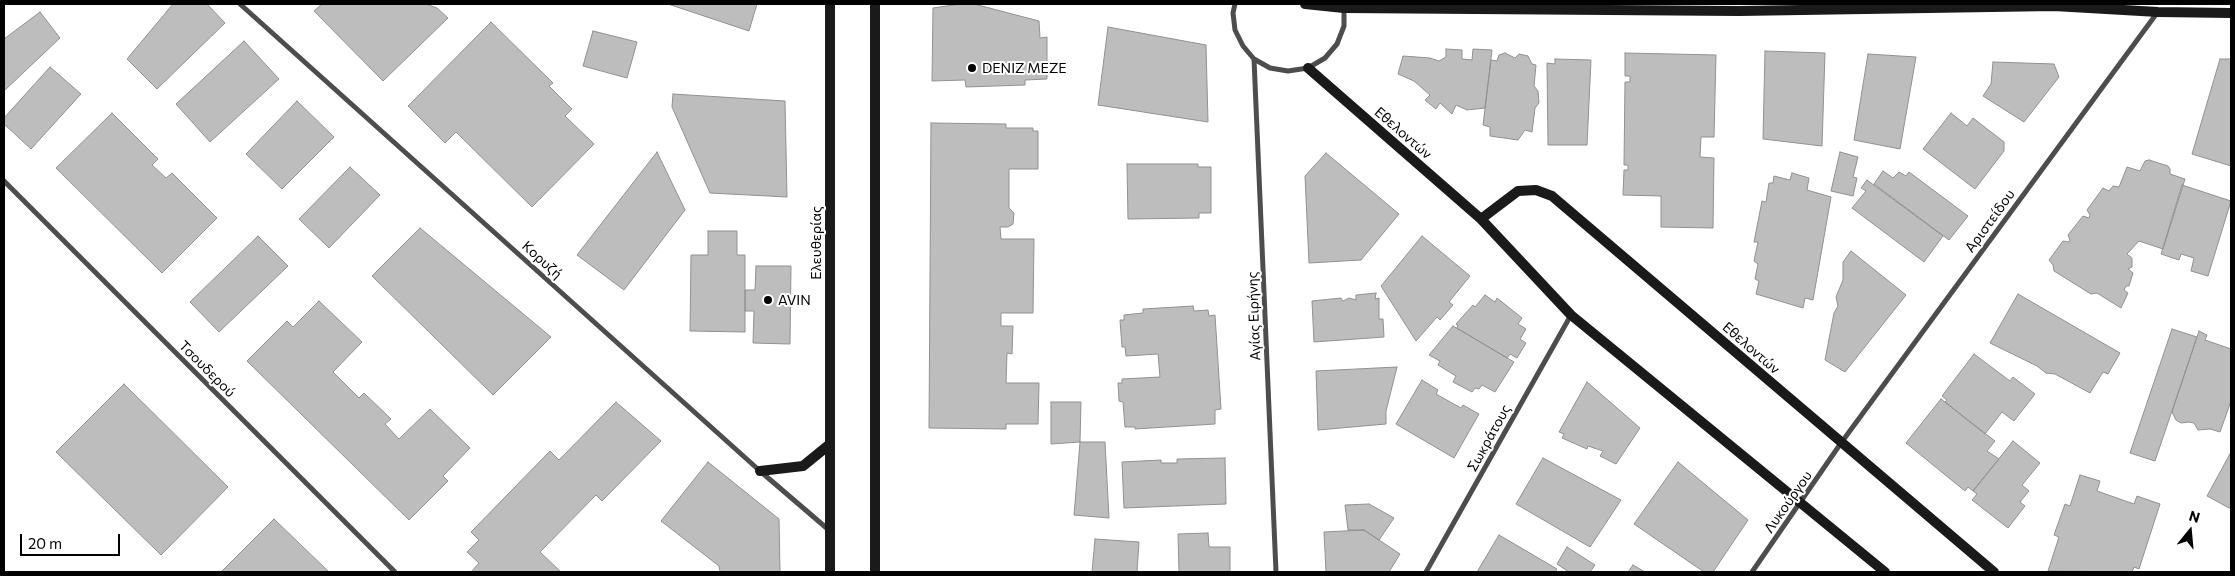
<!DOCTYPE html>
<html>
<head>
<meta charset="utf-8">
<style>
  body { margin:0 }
  #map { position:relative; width:2235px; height:576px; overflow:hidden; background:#fff; font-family:Commissioner,sans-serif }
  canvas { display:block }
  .frame { position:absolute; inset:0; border:5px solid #000; pointer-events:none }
  .north { position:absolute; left:2165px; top:506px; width:50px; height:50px; -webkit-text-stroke:4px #fff; paint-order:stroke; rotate:17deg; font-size:14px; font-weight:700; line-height:20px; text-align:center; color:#000 }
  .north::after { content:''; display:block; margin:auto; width:18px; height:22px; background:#000; clip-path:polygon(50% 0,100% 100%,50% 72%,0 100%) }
  .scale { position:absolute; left:20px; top:534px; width:100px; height:22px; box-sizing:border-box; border:2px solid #000; border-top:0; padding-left:6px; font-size:15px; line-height:18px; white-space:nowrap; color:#000; -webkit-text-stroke:4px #fff; paint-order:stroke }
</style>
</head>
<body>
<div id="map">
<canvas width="2235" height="576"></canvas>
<div class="frame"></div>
<div class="north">N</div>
<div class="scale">20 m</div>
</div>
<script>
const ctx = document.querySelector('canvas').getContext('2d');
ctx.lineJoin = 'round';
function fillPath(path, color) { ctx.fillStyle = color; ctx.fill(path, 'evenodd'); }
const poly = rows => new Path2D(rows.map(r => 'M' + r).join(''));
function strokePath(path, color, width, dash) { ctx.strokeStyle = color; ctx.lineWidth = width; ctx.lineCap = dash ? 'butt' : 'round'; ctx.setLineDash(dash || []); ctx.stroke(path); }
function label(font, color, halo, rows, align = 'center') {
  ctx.font = font + ' Commissioner,sans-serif'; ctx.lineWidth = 4; ctx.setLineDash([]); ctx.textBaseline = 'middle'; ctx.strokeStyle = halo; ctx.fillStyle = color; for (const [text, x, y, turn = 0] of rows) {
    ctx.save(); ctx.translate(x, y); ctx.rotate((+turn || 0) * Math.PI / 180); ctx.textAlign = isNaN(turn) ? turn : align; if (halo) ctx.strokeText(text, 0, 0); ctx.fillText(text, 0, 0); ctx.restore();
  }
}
const building = poly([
  [173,4,207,4,225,23,157,89,127,59,173,4],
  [322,4,426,4,437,8,448,18,383,81,314,11,322,4],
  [668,4,757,4,749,31,668,4],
  [960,4,974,4,1039,21,1040,38,1047,37,1047,79,1025,80,1025,85,966,87,965,80,932,81,933,8,960,4],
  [40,12,60,38,4,91,4,39,40,12],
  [491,22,553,83,549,86,572,109,565,116,594,144,532,207,456,132,445,143,408,106,491,22],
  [1108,27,1206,45,1208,122,1098,105,1108,27],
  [593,31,637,42,627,78,583,66,593,31],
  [244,41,279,79,210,142,176,104,244,41],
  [1446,49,1462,50,1462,59,1472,60,1473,49,1492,50,1485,108,1467,110,1456,105,1452,114,1440,103,1436,109,1425,100,1430,95,1414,81,1398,74,1403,56,1430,58,1439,61,1446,57,1446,49],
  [1765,51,1825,53,1822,146,1763,139,1765,51],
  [1505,53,1515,58,1519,54,1528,56,1532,64,1536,65,1534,86,1538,91,1539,103,1535,108,1532,132,1525,130,1518,140,1490,136,1490,127,1483,125,1491,60,1497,61,1499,55,1505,53],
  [1625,53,1716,55,1714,137,1701,137,1700,157,1714,158,1713,228,1661,227,1661,196,1623,195,1624,170,1628,170,1628,165,1624,165,1625,82,1630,82,1630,76,1625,76,1625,53],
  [1868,54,1916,57,1900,149,1854,140,1868,54],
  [1555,59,1591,60,1587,145,1548,145,1547,63,1555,64,1555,59],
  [2220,59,2231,59,2231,166,2192,154,2220,59],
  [1993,62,2054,64,2059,77,2024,122,1983,96,1991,84,1993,62],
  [50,67,81,94,31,149,4,124,4,118,50,67],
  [673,94,785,101,787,197,710,193,672,107,673,94],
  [297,101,334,137,282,189,246,154,297,101],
  [112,113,158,159,152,165,166,178,172,173,217,218,162,273,56,168,112,113],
  [1951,113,1967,126,1973,118,2004,142,2004,151,1975,189,1923,149,1951,113],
  [931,123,1006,124,1006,128,1033,128,1033,131,1038,131,1038,169,1009,169,1009,208,1014,213,1013,224,1008,227,1000,227,1001,239,1034,239,1033,313,1001,313,1001,326,1013,326,1012,354,1007,353,1006,383,1039,383,1038,424,1006,424,1006,429,929,428,931,123],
  [657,152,685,210,624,290,577,255,657,152],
  [1840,152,1858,157,1853,177,1857,178,1853,196,1831,191,1840,152],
  [1326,153,1399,214,1361,260,1309,263,1305,176,1326,153],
  [2149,160,2168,166,2170,169,2170,174,2185,179,2163,249,2139,241,2127,254,2132,258,2132,267,2128,269,2133,273,2129,286,2126,286,2124,290,2128,293,2121,308,2097,293,2091,294,2054,271,2053,265,2049,260,2063,241,2069,242,2070,240,2068,235,2083,216,2089,218,2090,215,2087,210,2103,188,2109,191,2113,186,2119,187,2127,167,2140,171,2145,161,2149,160],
  [1127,164,1198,164,1198,167,1211,167,1211,213,1199,213,1199,218,1128,219,1127,164],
  [350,167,380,195,329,248,299,219,350,167],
  [1883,171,1893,178,1899,172,1906,176,1909,172,1968,216,1949,240,1874,184,1883,171],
  [1792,173,1809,178,1807,190,1831,197,1813,300,1805,298,1803,308,1756,294,1759,281,1755,279,1758,264,1754,261,1758,242,1754,242,1762,201,1766,202,1769,183,1773,183,1774,176,1790,180,1792,173],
  [1867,180,1943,236,1924,262,1852,208,1866,191,1861,188,1867,180],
  [2182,185,2231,201,2208,276,2191,271,2194,258,2181,254,2179,260,2161,254,2182,185],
  [420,228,551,337,493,395,372,276,420,228],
  [708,231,737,231,737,255,745,255,745,332,690,331,691,255,708,255,708,231],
  [258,236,288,266,219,332,190,302,258,236],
  [1422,236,1470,276,1449,302,1453,305,1440,320,1437,317,1416,341,1381,286,1422,236],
  [1851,251,1906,295,1845,372,1825,360,1834,313,1838,306,1836,297,1843,280,1843,262,1851,251],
  [756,266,791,266,790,344,753,343,754,311,745,311,745,290,755,290,756,266],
  [1376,293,1375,299,1379,298,1379,319,1383,319,1384,337,1314,342,1312,301,1341,298,1343,301,1349,298,1356,300,1356,295,1376,293],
  [2018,294,2120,353,2108,374,2103,372,2090,393,2055,374,2046,373,2037,366,1990,343,2018,294],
  [1485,295,1495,302,1497,298,1522,318,1518,324,1526,329,1520,339,1526,343,1517,358,1510,354,1507,358,1457,328,1458,325,1456,324,1473,305,1475,307,1485,295],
  [319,301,362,342,333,372,359,398,364,393,391,419,385,424,399,439,430,409,470,448,443,476,448,481,409,520,247,361,287,321,293,327,319,301],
  [1193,306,1194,311,1208,310,1209,316,1215,315,1221,409,1215,410,1215,424,1135,429,1135,427,1125,427,1123,402,1119,401,1118,383,1122,383,1122,379,1160,377,1158,354,1126,356,1125,347,1122,347,1120,320,1124,320,1124,315,1143,313,1143,309,1193,306],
  [1453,326,1514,362,1495,392,1482,385,1479,389,1475,388,1472,392,1453,382,1456,376,1438,365,1440,361,1429,355,1453,326],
  [2172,329,2197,337,2155,461,2130,453,2172,329],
  [2199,331,2207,335,2205,340,2231,349,2231,401,2220,432,2210,429,2198,430,2194,423,2189,422,2181,423,2176,420,2172,412,2199,331],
  [1974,354,2010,381,2013,377,2035,394,2014,421,2002,412,1985,434,1945,402,1947,400,1942,396,1974,354],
  [1397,367,1386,411,1386,424,1318,430,1316,371,1397,367],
  [1422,380,1438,390,1436,394,1461,408,1463,405,1479,414,1454,458,1396,424,1422,380],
  [1587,382,1640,428,1616,464,1600,456,1603,451,1588,446,1587,449,1562,438,1564,434,1559,432,1587,382],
  [124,384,228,487,161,555,56,452,124,384],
  [1941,399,1995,441,1987,451,1999,459,1973,491,1968,487,1965,491,1906,443,1941,399],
  [616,402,661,441,602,501,596,495,540,552,561,572,471,572,479,563,467,552,479,540,471,532,550,451,559,460,616,402],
  [1051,402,1081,402,1080,442,1051,444,1051,402],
  [2013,441,2040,463,2022,485,2029,491,2020,502,2025,506,2008,528,1972,500,1977,494,1973,491,2013,441],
  [1080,442,1105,442,1109,518,1074,515,1080,442],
  [2231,452,2231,509,2207,496,2231,452],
  [1225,458,1226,504,1124,508,1122,462,1161,460,1161,463,1177,463,1177,459,1225,458],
  [1543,458,1621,500,1590,547,1516,504,1543,458],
  [708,462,779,519,780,572,720,572,719,566,661,521,708,462],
  [1678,462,1748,520,1713,572,1704,572,1634,524,1678,462],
  [2080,475,2100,481,2097,491,2134,504,2137,496,2160,504,2139,569,2134,567,2132,572,2048,571,2059,537,2054,535,2065,504,2070,506,2080,475],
  [1369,504,1394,518,1379,540,1364,530,1348,530,1345,505,1369,504],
  [274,519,329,572,221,572,274,519],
  [1364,530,1400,554,1389,572,1326,572,1324,532,1364,530],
  [1208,533,1209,547,1230,547,1230,572,1179,572,1178,534,1208,533],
  [1499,535,1557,569,1555,572,1477,572,1499,535],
  [1095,539,1139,542,1137,572,1092,572,1095,539],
  [1567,547,1595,565,1590,572,1569,572,1557,564,1567,547],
  [1633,565,1645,572,1628,572,1633,565]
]);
const street = poly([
  [240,4,760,471,830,531],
  [1235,4,1233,13,1235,30,1243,46,1254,59,1270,68,1288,71,1308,68,1325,58,1337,44,1344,26,1344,7],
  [1254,59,1276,572],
  [4,181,395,572],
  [1426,572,1571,315],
  [1752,572,1841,443,2157,13]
]);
const secondary = poly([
  [830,4,830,572],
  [875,4,875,572],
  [1305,4,1344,8,1739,11,2054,6,2158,12,2231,13],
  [1308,68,1481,219,1571,315,1885,572],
  [1481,219,1518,191,1536,190,1552,196,1994,572],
  [760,471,803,466,830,444]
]);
const markers = [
  [972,68,5,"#000"],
  [768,300,5,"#000"]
];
const poiNames = [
  ["DENIZ MEZE",982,68],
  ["AVIN",778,300]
];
const streetNames = [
  ["Εθελοντών",1403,133,41],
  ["Αριστείδου",1990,221,-54],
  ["Ελευθερίας",816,243,-90],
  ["Κορυζή",542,260,42],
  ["Αγίας Ειρήνης",1254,316,-92],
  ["Εθελοντών",1751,348,41],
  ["Τσουδερού",207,369,45],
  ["Σωκράτους",1489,438,-61],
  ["Λυκούργου",1788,502,-55]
];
fillPath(building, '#bdbdbd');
strokePath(building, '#919191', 1);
strokePath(street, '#4d4d4d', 5);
strokePath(secondary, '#1a1a1a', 10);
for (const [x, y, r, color] of markers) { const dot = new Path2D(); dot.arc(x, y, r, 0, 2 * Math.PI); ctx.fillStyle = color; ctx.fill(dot); strokePath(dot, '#fff', 2); }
label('14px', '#000', '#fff', poiNames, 'left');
label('14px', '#000', '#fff', streetNames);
</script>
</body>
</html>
